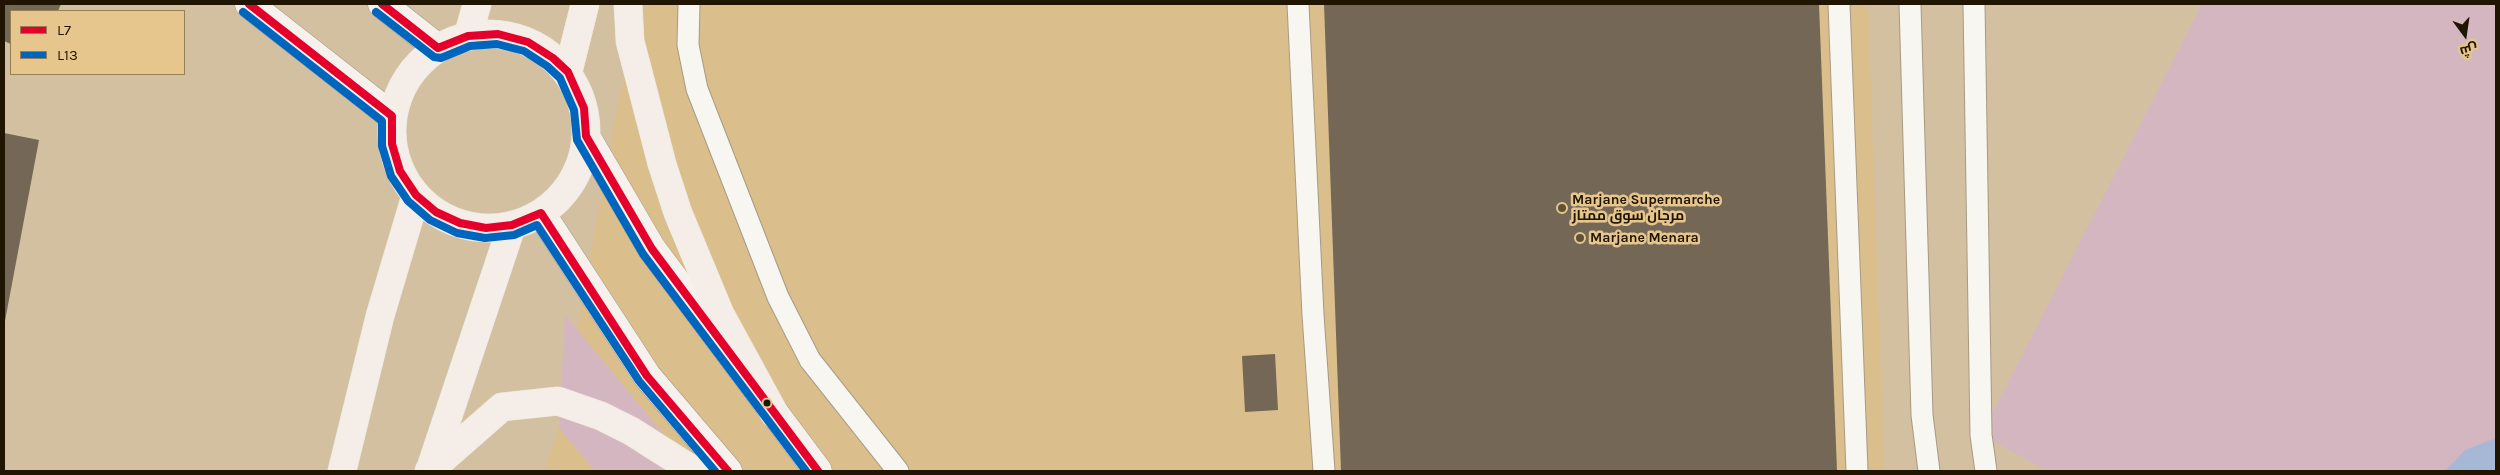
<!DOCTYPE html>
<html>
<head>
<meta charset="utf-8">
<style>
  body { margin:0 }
  #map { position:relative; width:2500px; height:475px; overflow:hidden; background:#d2c0a1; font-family:Karla,Cairo,sans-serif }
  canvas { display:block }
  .frame { position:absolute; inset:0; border:5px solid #201501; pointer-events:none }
  .legend { position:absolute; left:10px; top:10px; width:175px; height:65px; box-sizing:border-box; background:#e6c68d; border:1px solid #977f55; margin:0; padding:6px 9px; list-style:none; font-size:15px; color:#201501 }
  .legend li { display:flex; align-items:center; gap:10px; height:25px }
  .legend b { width:25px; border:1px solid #977f55 }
  .north { position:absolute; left:2440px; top:10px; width:50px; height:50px; -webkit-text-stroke:4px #e6c68d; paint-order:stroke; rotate:166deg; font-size:14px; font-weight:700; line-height:20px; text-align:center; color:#201501 }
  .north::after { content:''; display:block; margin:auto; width:18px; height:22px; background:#201501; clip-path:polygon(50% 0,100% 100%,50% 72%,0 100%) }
</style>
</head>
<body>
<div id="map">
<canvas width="2500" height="475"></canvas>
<div class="frame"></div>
<ul class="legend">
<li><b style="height:6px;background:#e4002b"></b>L7</li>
<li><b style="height:6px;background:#0065bd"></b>L13</li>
</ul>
<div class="north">ش</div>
</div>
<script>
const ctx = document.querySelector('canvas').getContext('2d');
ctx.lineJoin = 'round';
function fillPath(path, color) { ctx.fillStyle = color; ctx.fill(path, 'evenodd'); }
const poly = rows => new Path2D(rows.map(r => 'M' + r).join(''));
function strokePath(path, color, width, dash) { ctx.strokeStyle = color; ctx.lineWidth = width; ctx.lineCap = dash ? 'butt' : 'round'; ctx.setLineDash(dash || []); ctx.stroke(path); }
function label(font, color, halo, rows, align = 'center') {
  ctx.font = font + ' Karla,Cairo,sans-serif'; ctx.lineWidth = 5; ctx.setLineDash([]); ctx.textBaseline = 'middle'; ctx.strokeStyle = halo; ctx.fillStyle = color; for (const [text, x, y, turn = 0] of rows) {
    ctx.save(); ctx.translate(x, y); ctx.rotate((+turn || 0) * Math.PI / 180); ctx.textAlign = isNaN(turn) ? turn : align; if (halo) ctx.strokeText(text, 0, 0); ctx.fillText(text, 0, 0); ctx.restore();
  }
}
const built = poly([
  [645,4,1868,4,1884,471,544,471,559,428,620,93]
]);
const green = poly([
  [2202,4,2496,4,2496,471,2048,471,1981,435],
  [565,315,694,471,595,471,559,428]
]);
const water = poly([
  [2496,438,2496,471,2445,471,2465,450]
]);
const building = poly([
  [4,4,61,4,58,11,11,11,11,44,4,41],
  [1324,4,1819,4,1837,471,1341,471],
  [4,133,39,140,5,321,4,321],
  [1275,354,1278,410,1245,412,1242,356]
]);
const lane = poly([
  [689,4,688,45,697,89,778,297,810,360,898,471],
  [1298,4,1313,315,1324,471],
  [1839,4,1857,471],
  [1910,4,1922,415,1929,471],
  [1974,4,1981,435,1986,471]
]);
const secondary = poly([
  [249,4,392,116],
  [382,4,438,48],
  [586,136,652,249,818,471],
  [541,213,647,376,728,471]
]);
const primary = poly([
  [628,4,630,41,662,164,678,213,720,314,774,413],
  '392 131a97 97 0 1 1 194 0a97 97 0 1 1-194 0Z',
  [468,36,477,4],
  [568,72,585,4],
  [430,470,512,225],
  [342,471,380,316,416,195],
  [429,471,502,407,558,401,601,416,631,431,694,471]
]);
const bus1 = poly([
  [249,4,392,116,392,144,400,171,416,195,436,212,460,223,486,228,512,225,541,213,647,376,728,471],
  [382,4,438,48,468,36,498,34,528,42,553,58,568,72,584,108,586,136,652,249,818,471]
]);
const bus2 = poly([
  [243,12,382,121,382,146,391,176,408,201,430,220,457,233,485,238,514,235,537,225,639,381,715,471],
  [376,12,434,57,441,58,470,46,497,44,524,51,547,66,560,78,574,110,577,140,643,254,806,471]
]);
const markers = [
  [1562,208,5,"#5e5139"],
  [1580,238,5,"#5e5139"],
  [767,403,4.5,"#201501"]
];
const poiNames = [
  ["Marjane Supermarche",1572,200],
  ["مرجان سوق ممتاز",1572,216],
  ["Marjane Menara",1590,238]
];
fillPath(built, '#dabf8d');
fillPath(green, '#d4b6c1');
fillPath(water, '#a7b8d7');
fillPath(building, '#746755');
strokePath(lane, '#a89a82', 23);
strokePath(secondary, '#a89a82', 29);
strokePath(primary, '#ebe3d5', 29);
strokePath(lane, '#f8f6f1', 21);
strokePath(secondary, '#f6f1ed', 28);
strokePath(primary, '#f4ede8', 28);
strokePath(bus1, '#e4002b', 8);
strokePath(bus2, '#0065bd', 8);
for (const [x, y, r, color] of markers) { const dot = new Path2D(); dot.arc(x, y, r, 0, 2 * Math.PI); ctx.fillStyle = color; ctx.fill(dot); strokePath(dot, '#e6c68d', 2); }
label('bold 14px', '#201501', '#e6c68d', poiNames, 'left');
</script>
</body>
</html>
